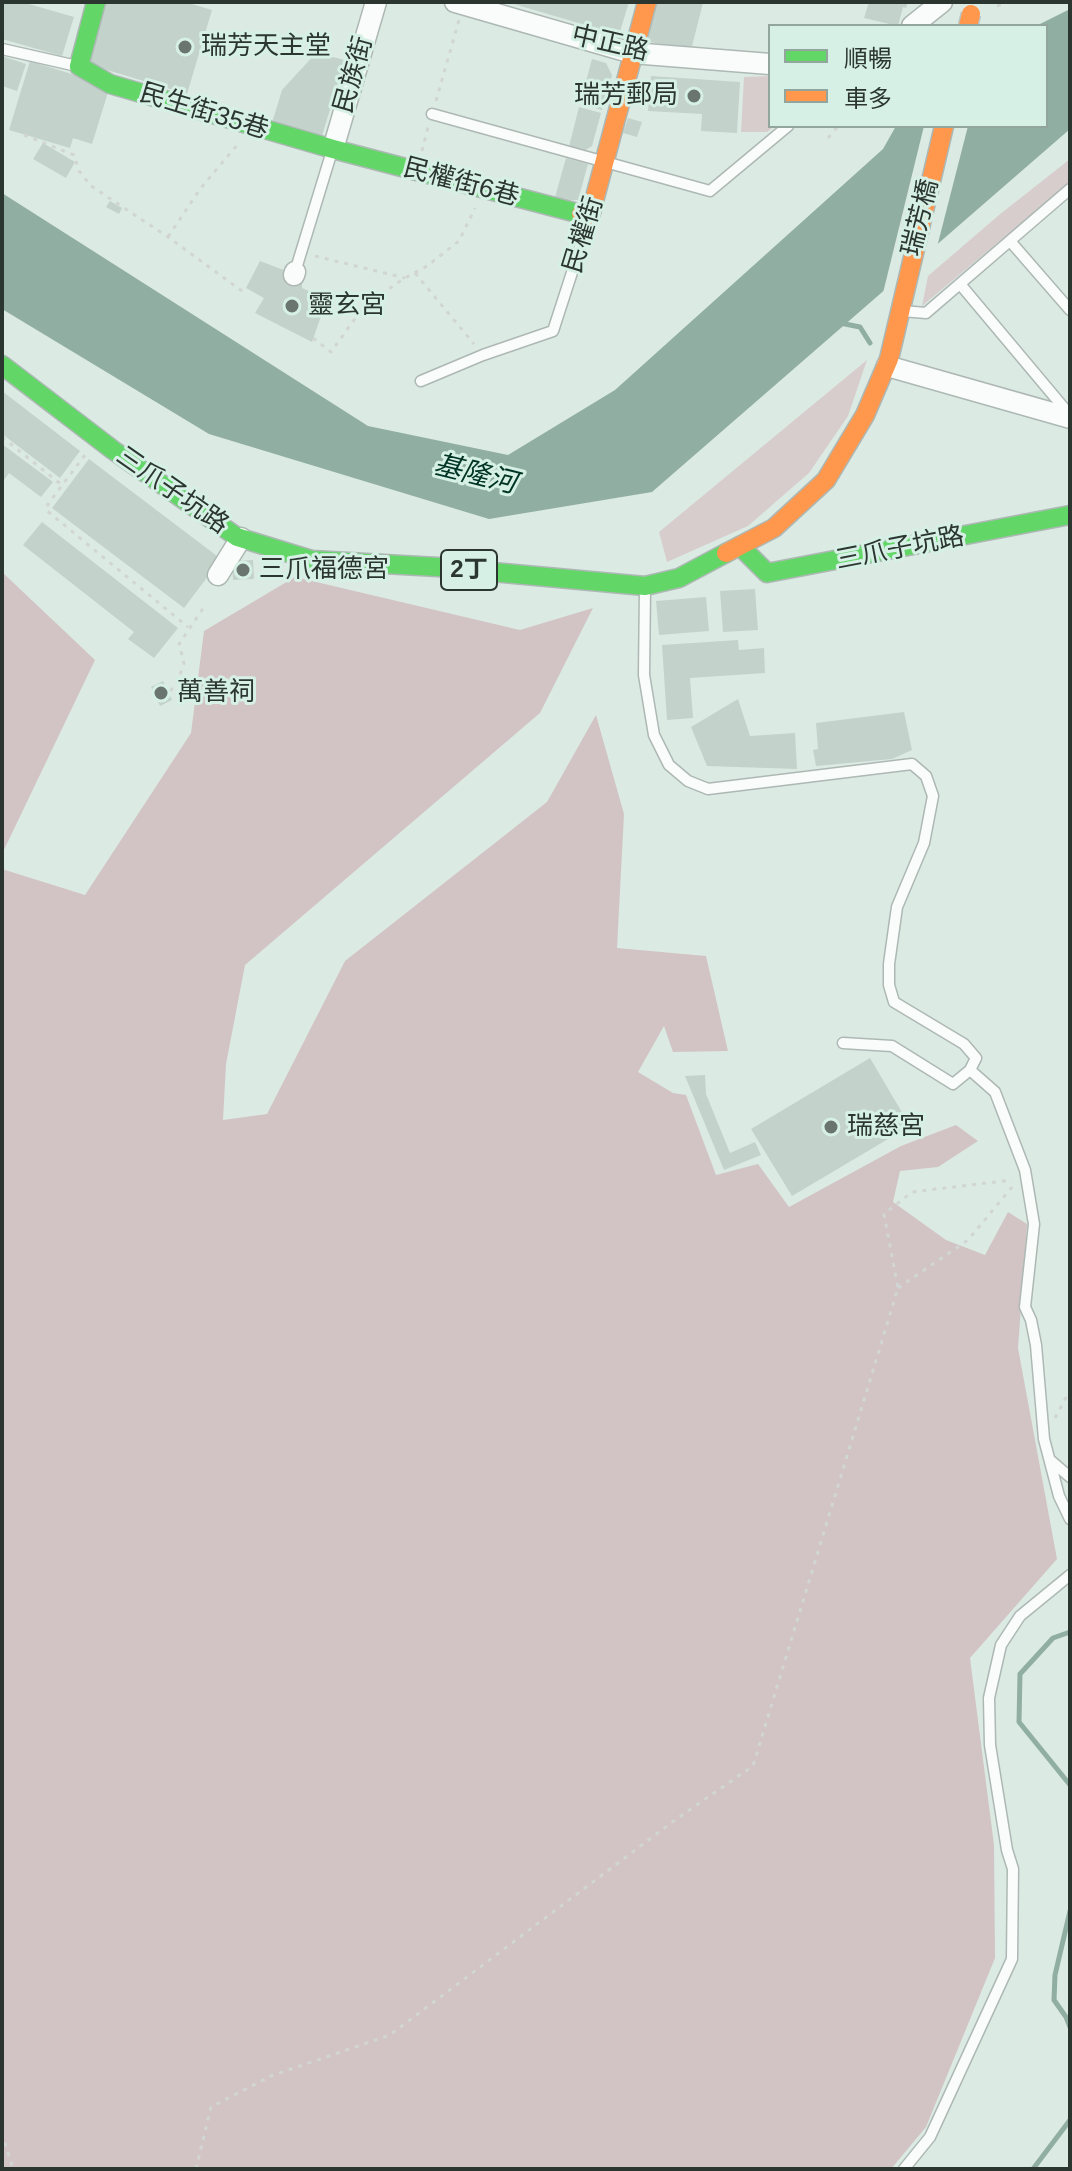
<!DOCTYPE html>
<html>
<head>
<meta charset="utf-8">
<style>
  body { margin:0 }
  #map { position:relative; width:1072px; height:2171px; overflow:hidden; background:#dceae4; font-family:Arial,"Noto Sans TC",sans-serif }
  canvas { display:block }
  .frame { position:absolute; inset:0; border:4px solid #2c3631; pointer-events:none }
  .legend { position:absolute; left:768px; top:24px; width:280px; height:104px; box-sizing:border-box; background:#d6f0e5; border:2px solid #92a69d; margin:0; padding:10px 14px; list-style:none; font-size:24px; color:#2c3631 }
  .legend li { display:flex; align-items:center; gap:16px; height:40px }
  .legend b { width:40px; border:2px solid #92a69d }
</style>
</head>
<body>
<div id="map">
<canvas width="1072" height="2171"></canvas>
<div class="frame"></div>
<ul class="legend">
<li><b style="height:10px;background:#63d668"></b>順暢</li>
<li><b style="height:10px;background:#ff974d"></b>車多</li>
</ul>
</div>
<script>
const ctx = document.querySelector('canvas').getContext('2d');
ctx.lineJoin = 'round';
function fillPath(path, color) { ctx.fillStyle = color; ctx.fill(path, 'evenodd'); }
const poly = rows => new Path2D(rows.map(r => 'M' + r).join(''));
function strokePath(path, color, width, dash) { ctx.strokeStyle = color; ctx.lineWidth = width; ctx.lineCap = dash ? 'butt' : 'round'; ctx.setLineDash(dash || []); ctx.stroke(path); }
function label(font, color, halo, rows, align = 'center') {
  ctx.font = font + ' Arial,"Noto Sans TC",sans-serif'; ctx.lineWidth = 6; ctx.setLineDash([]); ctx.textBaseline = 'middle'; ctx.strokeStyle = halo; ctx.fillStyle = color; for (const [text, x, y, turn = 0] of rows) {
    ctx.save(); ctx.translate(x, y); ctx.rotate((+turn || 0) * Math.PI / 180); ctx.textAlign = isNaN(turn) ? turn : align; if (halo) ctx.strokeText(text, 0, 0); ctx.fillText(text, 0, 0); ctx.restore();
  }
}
const green = poly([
  [770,76,770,126,775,126,767,132,741,132,744,77],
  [1070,159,1070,182,922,306,928,276,999,215],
  [867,360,848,416,809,473,748,526,667,562,659,532]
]);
const forest = poly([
  [2,572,95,660,2,854],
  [295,577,520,630,593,608,540,713,245,965,226,1064,223,1120,267,1114,345,961,547,802,596,715,624,814,617,948,706,956,728,1051,673,1052,664,1026,638,1072,673,1093,686,1095,716,1175,758,1164,789,1207,901,1146,956,1125,978,1141,938,1167,900,1171,893,1202,946,1240,985,1255,1008,1212,1027,1224,1018,1348,1057,1559,970,1658,994,1845,995,1958,926,2127,891,2169,2,2169,2,869,85,895,191,733,204,631]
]);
const water = poly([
  [1070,9,1070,129,652,492,489,519,209,434,2,309,2,193,368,426,508,455,615,390,883,149,896,126,1046,126,1046,26,1036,26]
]);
const pier = poly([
  [924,126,968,126,936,251,882,297]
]);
const stream = poly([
  [840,323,860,327,870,343],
  [1070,1632,1053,1638,1020,1674,1019,1722,1070,1785],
  [1070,1911,1055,1975,1054,2000,1066,2017,1070,2027],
  [1033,2169,1070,2120]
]);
const building = poly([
  [3,2,22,2,74,17,62,56,2,39],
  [106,2,185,2,212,10,187,94,87,64],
  [507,2,629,2,619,35],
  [657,2,703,3,691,50,645,41],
  [869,2,908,2,906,8,903,7,898,26,864,18],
  [316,53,345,60,321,139,272,123,282,90],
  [2,56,26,64,17,91,2,86],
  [592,59,606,63,612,75,602,110,580,104],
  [30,61,110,86,92,144,73,138,70,148,9,130],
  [651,76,740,82,737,133,701,131,702,114,648,111],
  [579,107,601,113,592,146,584,151,569,147],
  [628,118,642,122,637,137,623,133],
  [43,143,75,162,66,178,33,159],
  [566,158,588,164,578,200,554,201],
  [110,201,122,208,119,214,106,207],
  [260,261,302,277,302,288,327,299,312,342,255,313,264,298,246,288],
  [2,391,80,451,60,478,2,434],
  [2,444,53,482,41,497,9,473,2,483],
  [89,459,221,559,184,608,52,508],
  [42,522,178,628,154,658,128,639,134,632,23,545],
  [253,560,254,579,233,580,232,561],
  [755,589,758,630,723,632,720,591],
  [706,597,709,631,659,635,656,601],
  [738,640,739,650,764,648,765,673,690,678,693,718,667,720,662,645],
  [163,681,172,700,160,706,151,687],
  [738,699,750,736,795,733,797,769,707,766,691,727],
  [904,712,912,750,892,759,816,766,813,750,818,749,816,723],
  [870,1058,910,1126,792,1196,751,1129],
  [705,1075,706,1094,730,1153,755,1142,761,1155,724,1170,685,1076]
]);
const path = poly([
  [997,6,1008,2],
  [436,101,459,20],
  [24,135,74,155,79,171,91,186,168,237,242,291],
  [828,138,838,126],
  [422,151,428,127],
  [168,237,200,189,238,144],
  [315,256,405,278],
  [415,273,474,344],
  [313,338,331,352,364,306,405,278,427,266,459,241,475,208],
  [2,437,62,485],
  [85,455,48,504,46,510,188,627],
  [170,691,177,683,184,663,179,644,204,607],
  [898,1288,968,1240,1013,1186],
  [1055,1418,1070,1390],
  [2,2133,13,2169],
  [196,2169,211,2107,271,2076,390,2035,675,1820,753,1766,898,1288,884,1214,912,1192,1012,1180]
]);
const lane = poly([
  [2,49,77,66],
  [432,114,710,191,788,126],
  [1010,241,1070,310],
  [295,272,332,151],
  [960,284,1069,414],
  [902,311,926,313,1070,189],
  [421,381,483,355,553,331,589,220],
  [645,588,644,675,654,735,669,765,688,781,708,789,912,764,926,776,933,796,924,843,897,907,889,964,889,985,894,1002,964,1044,976,1058,970,1070,953,1084,892,1046,843,1043],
  [970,1070,995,1092,1025,1170,1034,1224,1025,1307,1031,1320,1036,1345,1044,1439,1059,1496,1070,1519],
  [1050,1460,1070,1477],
  [904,2169,930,2137,1012,1959,1013,1869,1007,1850,990,1745,989,1698,1001,1645,1020,1616,1070,1575]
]);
const street = poly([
  [455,2,632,53,770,64],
  [912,26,942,2],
  [333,149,376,2],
  [294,275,295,272],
  [887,366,1070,418],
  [218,575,241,538]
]);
const fast = poly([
  [96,2,79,66,110,84,333,149,581,214],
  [2,365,113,450,237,537,312,560,438,567,645,586,679,578,726,553],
  [740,546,767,573,1070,515]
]);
const slow = poly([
  [581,214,590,216,647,2],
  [726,553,774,528,826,480,865,415,889,359,944,126]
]);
const slowBridge = poly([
  [968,26,971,14]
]);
const markers = [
  [185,47,8,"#6a7570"],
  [694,96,8,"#6a7570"],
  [292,306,8,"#6a7570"],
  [243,570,8,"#6a7570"],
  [161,693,8,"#6a7570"],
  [831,1127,8,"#6a7570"]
];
const shields = [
  [469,570,56]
];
const shieldNames = [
  ["2丁",469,570]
];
const streetNames = [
  ["中正路",610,44,13],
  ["民族街",354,75,-74],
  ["民生街35巷",204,112,17],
  ["民權街6巷",461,183,15],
  ["瑞芳橋",921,218,-76],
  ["民權街",584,235,-73],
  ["三爪子坑路",172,491,35],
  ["三爪子坑路",900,549,-11]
];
const poiNames = [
  ["瑞芳天主堂",201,47],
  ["瑞芳郵局",678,96,"right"],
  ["靈玄宮",308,306],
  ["三爪福德宮",259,570],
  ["萬善祠",177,693],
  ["瑞慈宮",847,1127]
];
const waterNames = [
  ["基隆河",475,475,14]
];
fillPath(green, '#d8cdcd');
fillPath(forest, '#d2c4c5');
fillPath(water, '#90aea2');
fillPath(pier, '#dceae4');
strokePath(stream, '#90aea2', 5);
fillPath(building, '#c4d2cc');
strokePath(lane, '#adb8b4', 13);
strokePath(street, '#adb8b4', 23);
strokePath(fast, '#adb8b4', 21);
strokePath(slow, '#adb8b4', 21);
strokePath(path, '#d1d6d4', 3, [4, 6]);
strokePath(lane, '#fafcfb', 10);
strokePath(street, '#fafcfb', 20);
strokePath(fast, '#63d668', 18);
strokePath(slow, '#ff974d', 18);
strokePath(slowBridge, '#bcc4c1', 21, []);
strokePath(slowBridge, '#ff974d', 18);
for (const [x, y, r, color] of markers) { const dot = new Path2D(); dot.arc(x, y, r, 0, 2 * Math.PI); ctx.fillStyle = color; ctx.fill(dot); strokePath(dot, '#d6f0e5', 3); }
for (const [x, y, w] of shields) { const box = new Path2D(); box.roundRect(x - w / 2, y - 20, w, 40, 6); ctx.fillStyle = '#d6f0e5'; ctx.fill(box); strokePath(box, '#2c3631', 2); }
label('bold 24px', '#2c3631', null, shieldNames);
label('26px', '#2c3631', '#d6f0e5', streetNames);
label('26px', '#2c3631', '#d6f0e5', poiNames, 'left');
label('italic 28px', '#003425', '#d6f0e5', waterNames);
</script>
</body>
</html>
